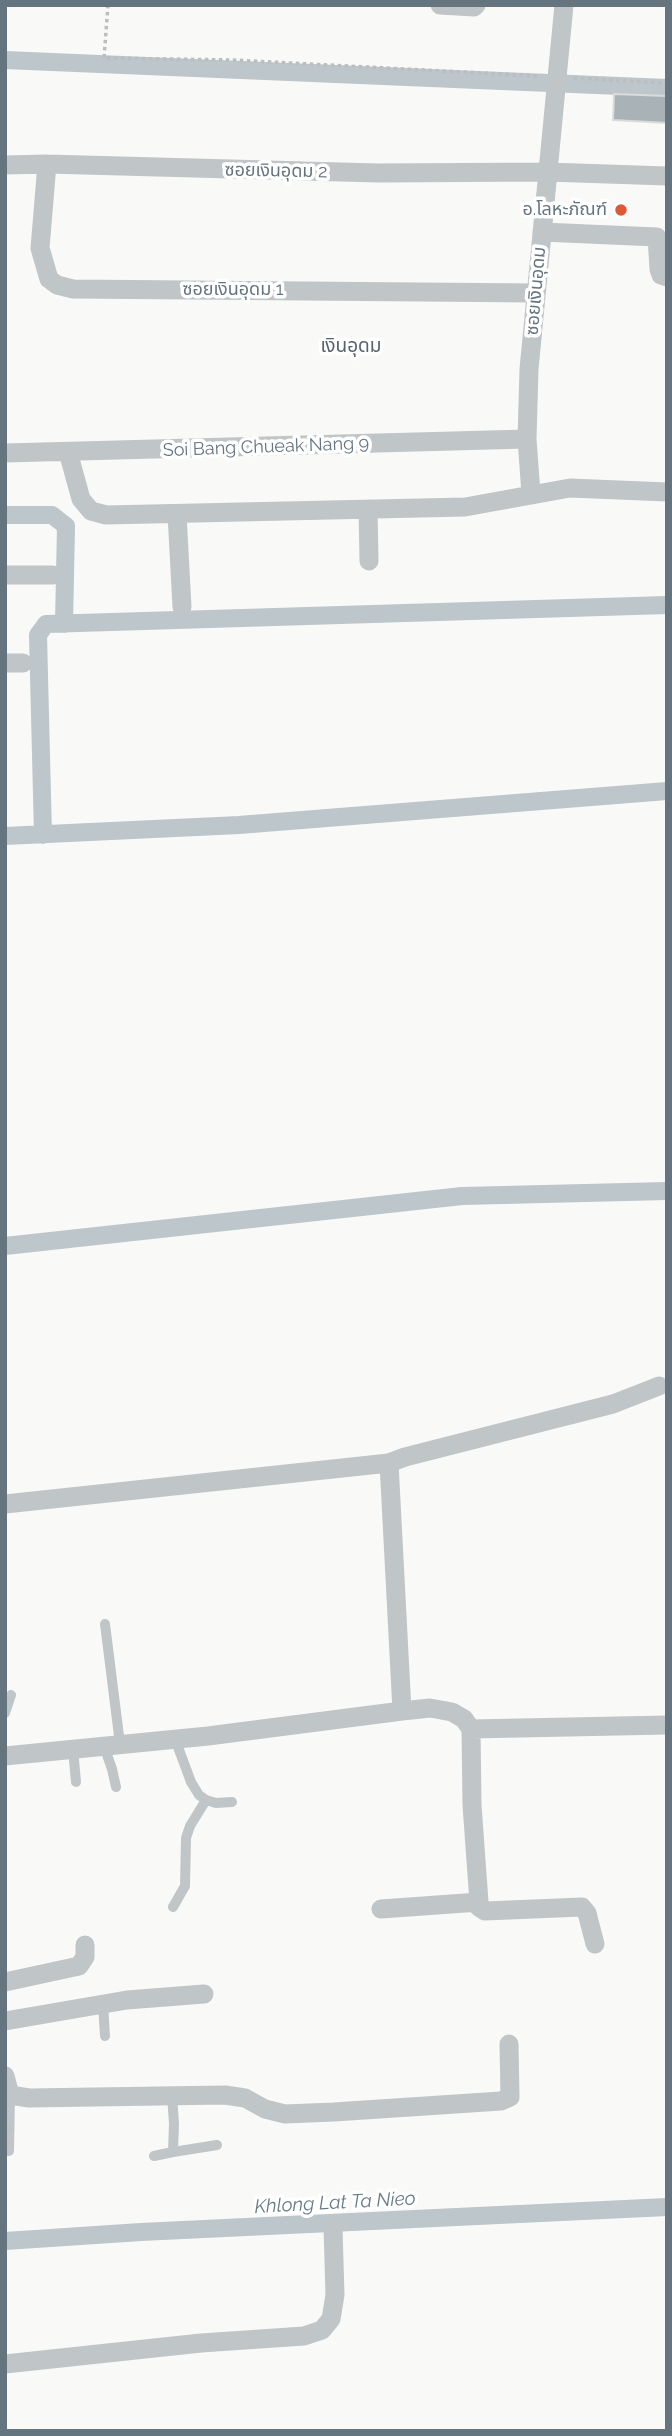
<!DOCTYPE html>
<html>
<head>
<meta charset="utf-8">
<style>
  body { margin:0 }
  #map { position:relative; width:672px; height:2436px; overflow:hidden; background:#f9f9f7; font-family:Raleway,sans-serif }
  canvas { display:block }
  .frame { position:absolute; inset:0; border:7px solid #657580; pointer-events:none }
</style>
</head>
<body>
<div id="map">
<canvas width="672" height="2436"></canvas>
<div class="frame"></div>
</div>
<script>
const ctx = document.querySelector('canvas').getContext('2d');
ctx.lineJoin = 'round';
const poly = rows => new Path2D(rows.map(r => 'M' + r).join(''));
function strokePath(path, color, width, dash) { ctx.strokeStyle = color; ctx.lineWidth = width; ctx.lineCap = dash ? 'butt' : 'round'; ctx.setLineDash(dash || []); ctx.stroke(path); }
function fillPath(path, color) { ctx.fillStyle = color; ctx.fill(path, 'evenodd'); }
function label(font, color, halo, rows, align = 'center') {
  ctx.font = font + ' Raleway,"Noto Sans Thai",sans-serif'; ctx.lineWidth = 7; ctx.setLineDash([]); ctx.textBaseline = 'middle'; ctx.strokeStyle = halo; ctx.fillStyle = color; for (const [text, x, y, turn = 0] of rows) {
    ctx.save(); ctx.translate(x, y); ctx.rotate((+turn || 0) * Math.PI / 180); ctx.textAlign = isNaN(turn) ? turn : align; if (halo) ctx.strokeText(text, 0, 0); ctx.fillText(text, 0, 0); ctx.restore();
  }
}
const canal = poly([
  [5,60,667,88],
  [5,515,52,515,66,526,64,624],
  [43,835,38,635,46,624,667,605],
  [5,836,239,825,667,791],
  [5,1246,462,1196,667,1191],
  [5,2241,141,2232,667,2207]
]);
const building = poly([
  [614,94,667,96,667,123,613,120,614,94]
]);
const path = poly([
  [108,5,104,58,233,60,539,76],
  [574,78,667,83]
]);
const lane = poly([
  [105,1624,120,1744],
  [5,1713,11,1695],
  [175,1739,191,1782,199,1795,206,1800,216,1803,232,1802],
  [104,1746,112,1769,116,1787],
  [73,1749,76,1782],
  [173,1907,185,1886,186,1838,190,1826,206,1800],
  [103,2004,105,2036],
  [9,2151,10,2095],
  [173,2152,217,2145],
  [154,2156,173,2152,174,2124,172,2095]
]);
const street = poly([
  [440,5,474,7,476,5],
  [47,164,40,248,49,279,57,285,73,289,536,293],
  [5,165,47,164,378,173,547,172,667,176],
  [542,232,657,237,659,269,661,275,667,277],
  [68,452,81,499,91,511,106,515,465,507,570,488,667,492],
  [5,453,527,439],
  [531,494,527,439,529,369,564,5],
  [368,509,369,561],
  [177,514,182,607],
  [5,575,53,575],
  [5,663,23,663],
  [389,1463,405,1457,613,1404,659,1386],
  [5,1504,389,1463,402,1711],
  [471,1729,667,1725],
  [5,1756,208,1736,402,1711,430,1708,452,1712,464,1719,471,1729,472,1805,479,1902],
  [381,1909,479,1902,479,1907,485,1911,582,1907,587,1913,595,1944],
  [5,1982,79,1966,85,1957,85,1945],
  [5,2021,127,2000,204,1994],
  [5,2076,10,2095,29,2098,225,2095,245,2098,265,2109,285,2114,334,2112,501,2101,510,2097,509,2044],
  [5,2364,201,2343,304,2336,322,2330,331,2319,335,2295,333,2228]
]);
const markers = [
  [621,210,7,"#dd5933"]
];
const streetNames = [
  ["ซอยเงินอุดม 2",276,171,1],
  ["ซอยเงินอุดม 1",233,290],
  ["ซอยเงินอุดม",536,291,-85],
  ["Soi Bang Chueak Nang 9",266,447,-2]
];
const poiNames = [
  ["อ.โลหะภัณฑ์",607,210]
];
const neighbourhoodNames = [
  ["เงินอุดม",351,346]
];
const waterNames = [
  ["Khlong Lat Ta Nieo",335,2203,-3]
];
strokePath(canal, '#bcc6cb', 18);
fillPath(building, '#a9b2b7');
strokePath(building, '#dbdbd9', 2);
strokePath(path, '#bbbec0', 3.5, [3.5, 3.5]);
strokePath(lane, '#c0c5c8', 10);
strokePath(street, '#c0c5c8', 19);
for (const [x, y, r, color] of markers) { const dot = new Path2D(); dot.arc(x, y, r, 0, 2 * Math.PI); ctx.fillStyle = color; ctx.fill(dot); strokePath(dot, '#fff', 2.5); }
label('18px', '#657580', '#fff', streetNames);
label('18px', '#657580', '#fff', poiNames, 'right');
label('19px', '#57636c', '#fff', neighbourhoodNames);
label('italic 19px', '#657a82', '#fff', waterNames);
</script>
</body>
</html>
